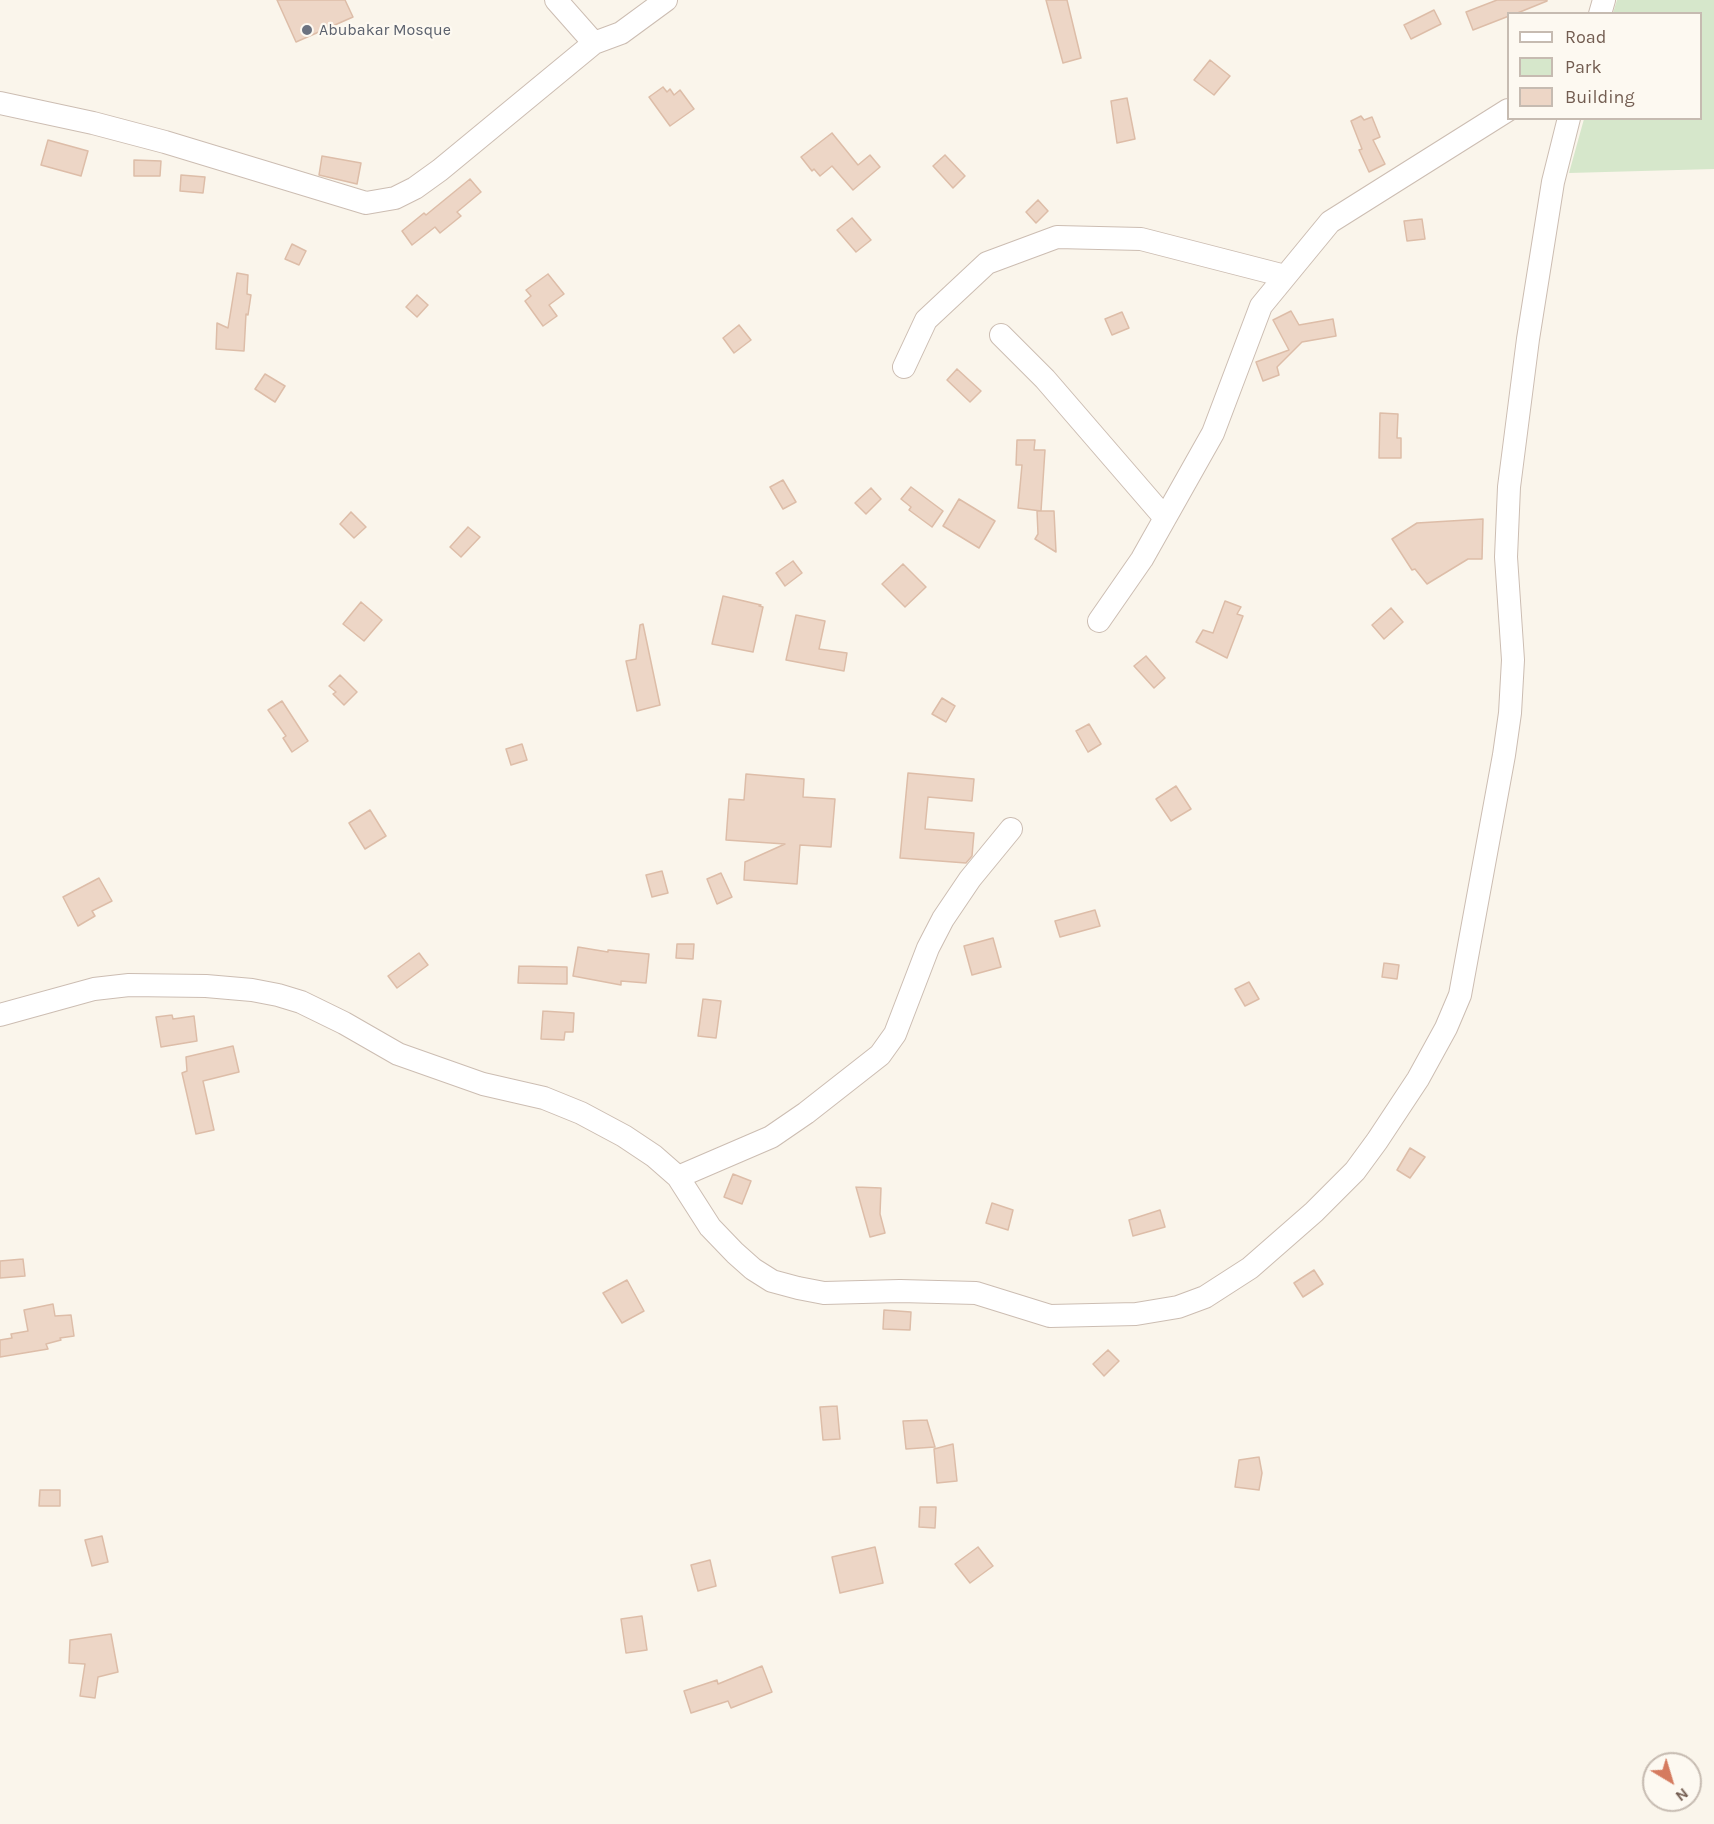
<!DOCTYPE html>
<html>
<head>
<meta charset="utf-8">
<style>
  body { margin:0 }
  #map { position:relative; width:1714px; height:1824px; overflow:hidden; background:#faf5eb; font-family:Karla,sans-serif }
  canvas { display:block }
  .legend { position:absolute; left:1507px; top:12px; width:195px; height:108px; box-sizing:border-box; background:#fdf9f1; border:2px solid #c6bbb1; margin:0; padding:8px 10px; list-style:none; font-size:18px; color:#735d51 }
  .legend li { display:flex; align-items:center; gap:12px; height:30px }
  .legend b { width:30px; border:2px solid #c6bbb1 }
  .north { position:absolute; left:1642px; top:1752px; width:60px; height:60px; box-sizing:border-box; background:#fdf9f1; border:2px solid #c6bbb1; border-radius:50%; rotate:142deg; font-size:16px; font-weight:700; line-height:24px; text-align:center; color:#735d51 }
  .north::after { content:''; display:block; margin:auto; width:21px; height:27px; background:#d57b5f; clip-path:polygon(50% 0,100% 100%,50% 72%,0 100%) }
</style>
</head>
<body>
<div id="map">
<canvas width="1714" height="1824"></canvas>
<ul class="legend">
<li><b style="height:8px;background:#fff"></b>Road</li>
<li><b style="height:16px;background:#d6e7cb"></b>Park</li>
<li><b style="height:16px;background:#edd6c6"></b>Building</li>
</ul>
<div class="north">N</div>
</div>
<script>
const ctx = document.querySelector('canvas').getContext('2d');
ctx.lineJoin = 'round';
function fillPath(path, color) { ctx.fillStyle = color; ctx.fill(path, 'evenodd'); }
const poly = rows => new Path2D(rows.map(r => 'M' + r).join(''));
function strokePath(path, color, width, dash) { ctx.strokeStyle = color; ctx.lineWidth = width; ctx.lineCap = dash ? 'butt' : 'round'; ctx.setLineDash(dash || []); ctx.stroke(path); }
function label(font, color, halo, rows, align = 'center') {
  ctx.font = font + ' Karla,sans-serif'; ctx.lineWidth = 4.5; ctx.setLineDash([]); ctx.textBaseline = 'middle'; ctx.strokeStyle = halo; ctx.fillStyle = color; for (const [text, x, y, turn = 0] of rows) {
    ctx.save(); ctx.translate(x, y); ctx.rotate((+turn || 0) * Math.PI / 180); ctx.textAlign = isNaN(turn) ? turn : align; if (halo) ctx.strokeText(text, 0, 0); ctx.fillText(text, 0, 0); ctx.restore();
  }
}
const green = poly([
  [1617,0,1714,0,1714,169,1569,173,1584,119,1700,118,1700,14,1613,13]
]);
const building = poly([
  [277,0,345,0,353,17,296,42,277,0],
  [1046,0,1067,0,1081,58,1063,63,1046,0],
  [1497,0,1547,0,1547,1,1515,14,1509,14,1509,16,1473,30,1466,12,1497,0],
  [1434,10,1441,24,1411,39,1404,25,1434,10],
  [1210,60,1230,76,1214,95,1194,80,1210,60],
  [663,87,667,92,670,89,674,95,680,90,694,109,670,126,649,97,663,87],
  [1127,98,1135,139,1117,143,1111,101,1127,98],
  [1361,116,1364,120,1372,117,1380,137,1373,140,1385,164,1369,172,1359,150,1362,149,1351,121,1361,116],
  [832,133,858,165,870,155,880,167,853,190,832,166,820,176,814,169,812,171,801,157,832,133],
  [48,140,88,151,81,176,41,165,48,140],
  [945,155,965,176,953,188,933,166,945,155],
  [322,156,361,163,357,184,319,175,322,156],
  [134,160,161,161,160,176,134,176,134,160],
  [181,175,205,177,203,193,180,191,181,175],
  [470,179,481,192,457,212,461,216,440,233,435,227,412,245,402,231,424,213,426,215,470,179],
  [1038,200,1048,211,1036,223,1026,212,1038,200],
  [852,218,871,240,856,252,837,230,852,218],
  [1422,219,1425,239,1407,241,1404,221,1422,219],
  [292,244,306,251,299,265,285,259,292,244],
  [237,273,248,275,247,294,251,295,248,315,246,314,244,351,216,349,217,323,228,328,237,273],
  [548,274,564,294,549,305,557,316,543,326,525,301,531,296,526,290,548,274],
  [417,295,428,305,417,317,406,307,417,295],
  [1291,311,1299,325,1333,319,1336,336,1302,342,1277,367,1279,375,1263,381,1256,362,1289,350,1273,320,1291,311],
  [1122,312,1129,328,1112,335,1105,319,1122,312],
  [739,325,751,340,734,353,723,338,739,325],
  [957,369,981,391,970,402,947,380,957,369],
  [265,374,285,386,275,402,255,389,265,374],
  [1380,413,1398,414,1397,438,1401,438,1401,458,1379,458,1380,413],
  [1017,440,1035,440,1034,450,1045,450,1041,511,1018,508,1022,465,1016,465,1017,440],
  [783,480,796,502,783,509,770,487,783,480],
  [911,487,943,511,932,527,909,510,911,507,901,499,911,487],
  [871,488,881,499,866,514,855,503,871,488],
  [959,499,995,521,979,548,943,526,959,499],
  [1037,511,1054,511,1056,552,1035,539,1038,534,1037,511],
  [351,512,366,527,354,538,340,524,351,512],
  [1483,519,1482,559,1468,559,1427,584,1415,569,1412,570,1392,539,1417,523,1483,519],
  [468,527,480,537,461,557,450,547,468,527],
  [793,561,802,573,785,586,776,573,793,561],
  [903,564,926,587,905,607,882,584,903,564],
  [723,596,761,605,759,606,763,607,753,652,712,644,723,596],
  [1225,601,1241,607,1237,614,1243,616,1227,658,1196,642,1203,630,1213,633,1225,601],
  [361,602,382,620,364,641,343,624,361,602],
  [1391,608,1403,622,1384,639,1372,625,1391,608],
  [796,615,825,621,819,649,847,653,844,671,786,660,796,615],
  [643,624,660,705,637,711,626,661,636,659,640,625,643,624],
  [1146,656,1165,678,1154,688,1134,666,1146,656],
  [340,675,357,692,344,705,333,694,336,692,329,686,340,675],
  [942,698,955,706,946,722,932,714,942,698],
  [282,701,308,741,292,752,283,738,286,736,268,710,282,701],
  [1089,724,1101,744,1088,752,1076,731,1089,724],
  [522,744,527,760,511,765,506,749,522,744],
  [908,773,974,779,972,801,928,797,925,829,974,833,972,856,966,863,900,858,908,773],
  [746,774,804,779,803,797,835,799,831,847,800,845,797,884,744,880,745,862,785,844,726,840,729,799,744,800,746,774],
  [1176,786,1191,809,1171,821,1156,799,1176,786],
  [370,810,386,836,365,849,349,823,370,810],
  [662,871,668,893,652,897,646,875,662,871],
  [721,873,732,897,717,904,707,879,721,873],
  [99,878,112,901,92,911,95,916,78,926,63,897,99,878],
  [1095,910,1100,926,1060,937,1055,921,1095,910],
  [993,938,1001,967,972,975,964,946,993,938],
  [677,944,694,944,693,959,676,958,677,944],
  [578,947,608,952,608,950,649,954,646,983,621,981,621,985,573,976,578,947],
  [419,953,428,965,397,988,388,976,419,953],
  [1384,963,1399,965,1397,979,1382,977,1384,963],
  [519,966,567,967,567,984,518,983,519,966],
  [1249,982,1259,999,1245,1006,1235,989,1249,982],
  [703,999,721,1001,716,1038,698,1036,703,999],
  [543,1011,574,1013,573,1032,565,1032,564,1040,541,1039,543,1011],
  [172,1015,173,1019,194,1016,197,1041,161,1047,156,1017,172,1015],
  [233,1046,239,1072,203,1081,214,1130,196,1134,182,1073,187,1071,186,1057,233,1046],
  [1410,1148,1425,1157,1410,1178,1397,1170,1410,1148],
  [733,1174,751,1181,742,1204,724,1197,733,1174],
  [856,1187,881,1188,880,1214,885,1233,870,1237,856,1187],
  [992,1203,1013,1210,1008,1230,986,1223,992,1203],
  [1160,1210,1165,1227,1133,1236,1129,1220,1160,1210],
  [23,1259,25,1276,0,1278,0,1261,23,1259],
  [1314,1270,1323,1284,1303,1297,1294,1283,1314,1270],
  [627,1280,644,1311,622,1323,603,1293,627,1280],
  [53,1304,55,1316,71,1315,74,1336,60,1338,61,1340,46,1344,48,1349,0,1357,0,1340,12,1338,11,1334,28,1331,24,1310,53,1304],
  [884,1310,911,1312,910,1330,883,1329,884,1310],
  [1108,1350,1119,1361,1104,1376,1093,1364,1108,1350],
  [837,1406,840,1439,823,1440,820,1407,837,1406],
  [927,1420,935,1447,906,1449,903,1421,927,1420],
  [953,1444,957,1481,937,1483,934,1449,953,1444],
  [1259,1457,1262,1473,1259,1490,1235,1487,1239,1460,1259,1457],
  [40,1490,60,1490,60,1506,39,1506,40,1490],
  [920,1507,936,1507,935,1528,919,1527,920,1507],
  [102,1536,108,1562,92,1566,85,1540,102,1536],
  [875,1547,883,1583,840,1593,832,1557,875,1547],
  [978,1547,993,1566,970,1583,955,1564,978,1547],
  [710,1560,716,1586,698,1591,691,1565,710,1560],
  [642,1616,647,1650,626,1653,621,1619,642,1616],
  [111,1634,118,1672,98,1677,95,1698,80,1696,85,1664,69,1663,70,1640,111,1634],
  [762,1666,772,1692,731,1708,728,1701,691,1713,684,1691,717,1680,718,1684,762,1666]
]);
const minor = poly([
  [556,0,594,43],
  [1600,14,1604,0],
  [0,103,93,123,165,142,366,203,395,198,415,188,440,170,594,43,621,33,666,0],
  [1001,335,1045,379,1165,518],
  [904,367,926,320,987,263,1057,237,1141,239,1285,276],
  [1099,621,1142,559,1213,433,1261,306,1330,222,1508,110],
  [0,1015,94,989,129,985,206,986,252,990,278,995,301,1002,344,1023,398,1054,483,1084,544,1098,581,1113,624,1136,654,1156,678,1177,710,1227,735,1253,753,1269,772,1281,798,1288,824,1293,900,1291,976,1293,1050,1316,1136,1314,1178,1307,1205,1297,1250,1268,1314,1212,1355,1171,1377,1141,1418,1079,1446,1028,1460,995,1504,755,1510,713,1513,660,1506,557,1509,487,1528,339,1553,182,1569,118],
  [678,1177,771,1137,806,1113,880,1055,895,1034,928,948,943,919,970,879,1011,829]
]);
const markers = [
  [307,30,6,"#6b7280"]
];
const worshipNames = [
  ["Abubakar Mosque",319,30]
];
fillPath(green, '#d6e7cb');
fillPath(building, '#edd6c6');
strokePath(building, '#ddbda8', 1.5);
strokePath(minor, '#ccbdb2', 24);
strokePath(minor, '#fff', 22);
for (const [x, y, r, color] of markers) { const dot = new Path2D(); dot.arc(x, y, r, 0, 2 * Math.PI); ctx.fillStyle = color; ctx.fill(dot); strokePath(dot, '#fdf9f1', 2); }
label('16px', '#5b616d', '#fdf9f1', worshipNames, 'left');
</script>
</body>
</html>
